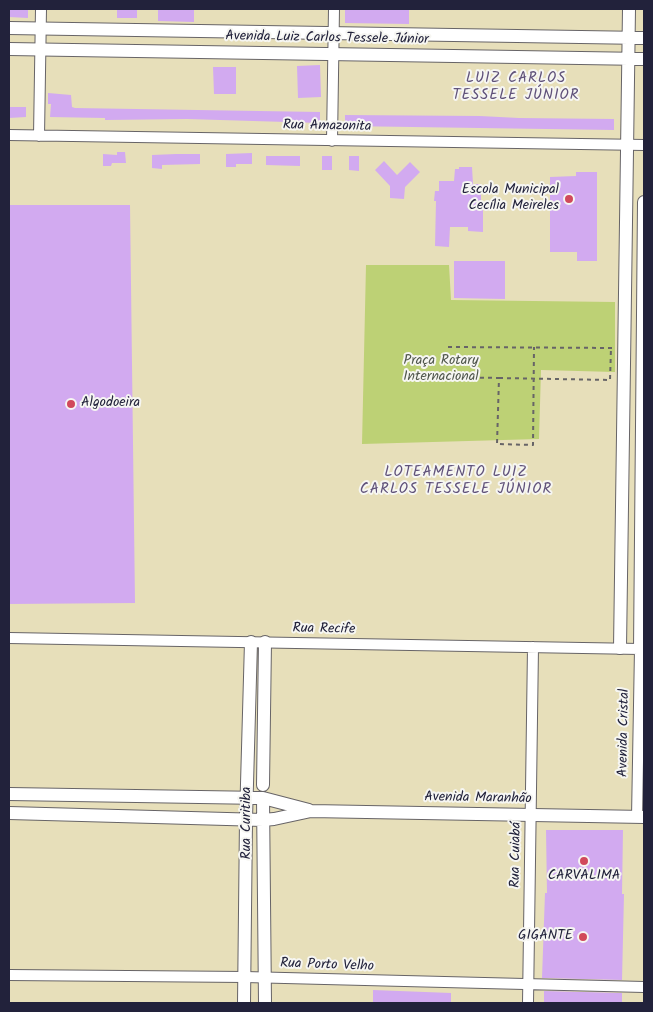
<!DOCTYPE html>
<html>
<head>
<meta charset="utf-8">
<style>
  body { margin:0 }
  #map { position:relative; width:653px; height:1012px; overflow:hidden; background:#e7dfba; font-family:Kalam,sans-serif }
  canvas { display:block }
  .frame { position:absolute; inset:0; border:10px solid #22223b; pointer-events:none }
</style>
</head>
<body>
<div id="map">
<canvas width="653" height="1012"></canvas>
<div class="frame"></div>
</div>
<script>
const ctx = document.querySelector('canvas').getContext('2d');
ctx.lineJoin = 'round';
function fillPath(path, color) { ctx.fillStyle = color; ctx.fill(path, 'evenodd'); }
const poly = rows => new Path2D(rows.map(r => 'M' + r).join(''));
function strokePath(path, color, width, dash) { ctx.strokeStyle = color; ctx.lineWidth = width; ctx.lineCap = dash ? 'butt' : 'round'; ctx.setLineDash(dash || []); ctx.stroke(path); }
function label(font, color, halo, rows, align = 'center') {
  ctx.font = font + ' Kalam,sans-serif'; ctx.lineWidth = 4; ctx.setLineDash([]); ctx.textBaseline = 'middle'; ctx.strokeStyle = halo; ctx.fillStyle = color; for (const [text, x, y, turn = 0] of rows) {
    ctx.save(); ctx.translate(x, y); ctx.rotate((+turn || 0) * Math.PI / 180); ctx.textAlign = isNaN(turn) ? turn : align; if (halo) ctx.strokeText(text, 0, 0); ctx.fillText(text, 0, 0); ctx.restore();
  }
}
const green = poly([
  [366,265,449,265,451,300,615,302,615,372,541,370,539,439,362,444]
]);
const building = poly([
  [9,9,28,9,28,18,9,17],
  [117,9,137,9,137,18,117,18],
  [158,9,194,9,194,22,158,21],
  [345,9,409,9,409,24,345,23],
  [320,65,321,97,298,98,297,66],
  [213,67,236,67,236,94,214,94],
  [48,93,71,95,72,107,75,108,320,112,320,123,187,119,105,120,105,118,50,117,51,104,48,104],
  [9,107,26,107,26,117,9,118],
  [345,115,480,116,519,118,614,119,614,130,345,126],
  [117,152,125,152,126,163,112,163,111,166,103,166,103,154,117,155],
  [252,153,252,164,236,164,236,167,226,167,226,154],
  [176,154,200,154,200,164,162,165,162,169,152,168,152,155],
  [266,156,300,156,300,166,266,165],
  [322,156,332,156,332,170,322,170],
  [349,156,359,156,359,171,349,170],
  [384,161,397,175,410,162,420,172,405,187,404,199,390,198,390,186,375,170],
  [459,167,472,167,473,184,481,184,481,202,483,202,483,232,468,231,468,227,450,227,449,247,435,246,436,201,434,201,435,191,439,191,439,181,454,181,455,169,459,169],
  [576,172,597,172,597,261,577,261,577,252,550,252,550,177,576,176],
  [9,205,130,205,135,603,9,604],
  [454,261,505,261,505,299,454,298],
  [546,830,623,830,622,894,624,894,622,980,542,978,545,893,547,893],
  [373,990,451,993,451,1003,373,1003],
  [544,991,622,993,622,1003,544,1003]
]);
const path = poly([
  [448,347,614,348],
  [448,377,499,378,497,444,533,445,534,347],
  [499,378,610,380,611,348]
]);
const minor = poly([
  [9,135,644,145],
  [39,136,41,9],
  [332,141,334,9],
  [9,638,640,649,637,817],
  [9,975,245,977,644,987],
  [528,1003,533,647]
]);
const tertiary = poly([
  [9,28,644,38],
  [9,49,644,59],
  [620,648,629,9],
  [640,649,644,202],
  [263,785,265,642],
  [9,794,263,798,309,810],
  [263,798,265,1003],
  [9,813,263,820,274,819,311,811,644,817],
  [244,1003,246,819,251,642]
]);
const markers = [
  [569,199,5,"#d1495b"],
  [71,404,5,"#d1495b"],
  [584,861,5,"#d1495b"],
  [583,937,5,"#d1495b"]
];
const streetNames = [
  ["Avenida Luiz Carlos Tessele Júnior",327,39,1],
  ["Rua Amazonita",327,127,1],
  ["Rua Recife",324,630,1],
  ["Avenida Cristal",625,733,-89],
  ["Avenida Maranhão",478,799,1],
  ["Rua Curitiba",248,823,-90],
  ["Rua Cuiabá",517,855,-89],
  ["Rua Porto Velho",327,966,2]
];
const poiNames = [
  ["Escola Municipal",559,191],
  ["Cecília Meireles",559,207],
  ["Algodoeira",81,404,"left"],
  ["CARVALIMA",584,877,"center"],
  ["GIGANTE",573,937]
];
const parkNames = [
  ["Praça Rotary",441,362],
  ["Internacional",441,378]
];
const neighbourhoodNames = [
  ["LUIZ CARLOS",516,79],
  ["TESSELE JÚNIOR",516,96],
  ["LOTEAMENTO LUIZ",456,473],
  ["CARLOS TESSELE JÚNIOR",456,490]
];
fillPath(green, '#bdd175');
fillPath(building, '#d2aaf0');
strokePath(minor, '#676467', 12);
strokePath(tertiary, '#676467', 14);
strokePath(path, '#676467', 2, [4, 4]);
strokePath(minor, '#fff', 10);
strokePath(tertiary, '#fff', 12);
for (const [x, y, r, color] of markers) { const dot = new Path2D(); dot.arc(x, y, r, 0, 2 * Math.PI); ctx.fillStyle = color; ctx.fill(dot); strokePath(dot, '#f6f6f2', 2); }
label('14px', '#22223b', '#f6f6f2', streetNames);
label('14px', '#22223b', '#f6f6f2', poiNames, 'right');
label('14px', '#50574c', '#f6f6f2', parkNames);
ctx.letterSpacing = '1px';
label('15px', '#60527a', '#f6f6f2', neighbourhoodNames);
ctx.letterSpacing = '0px';
</script>
</body>
</html>
